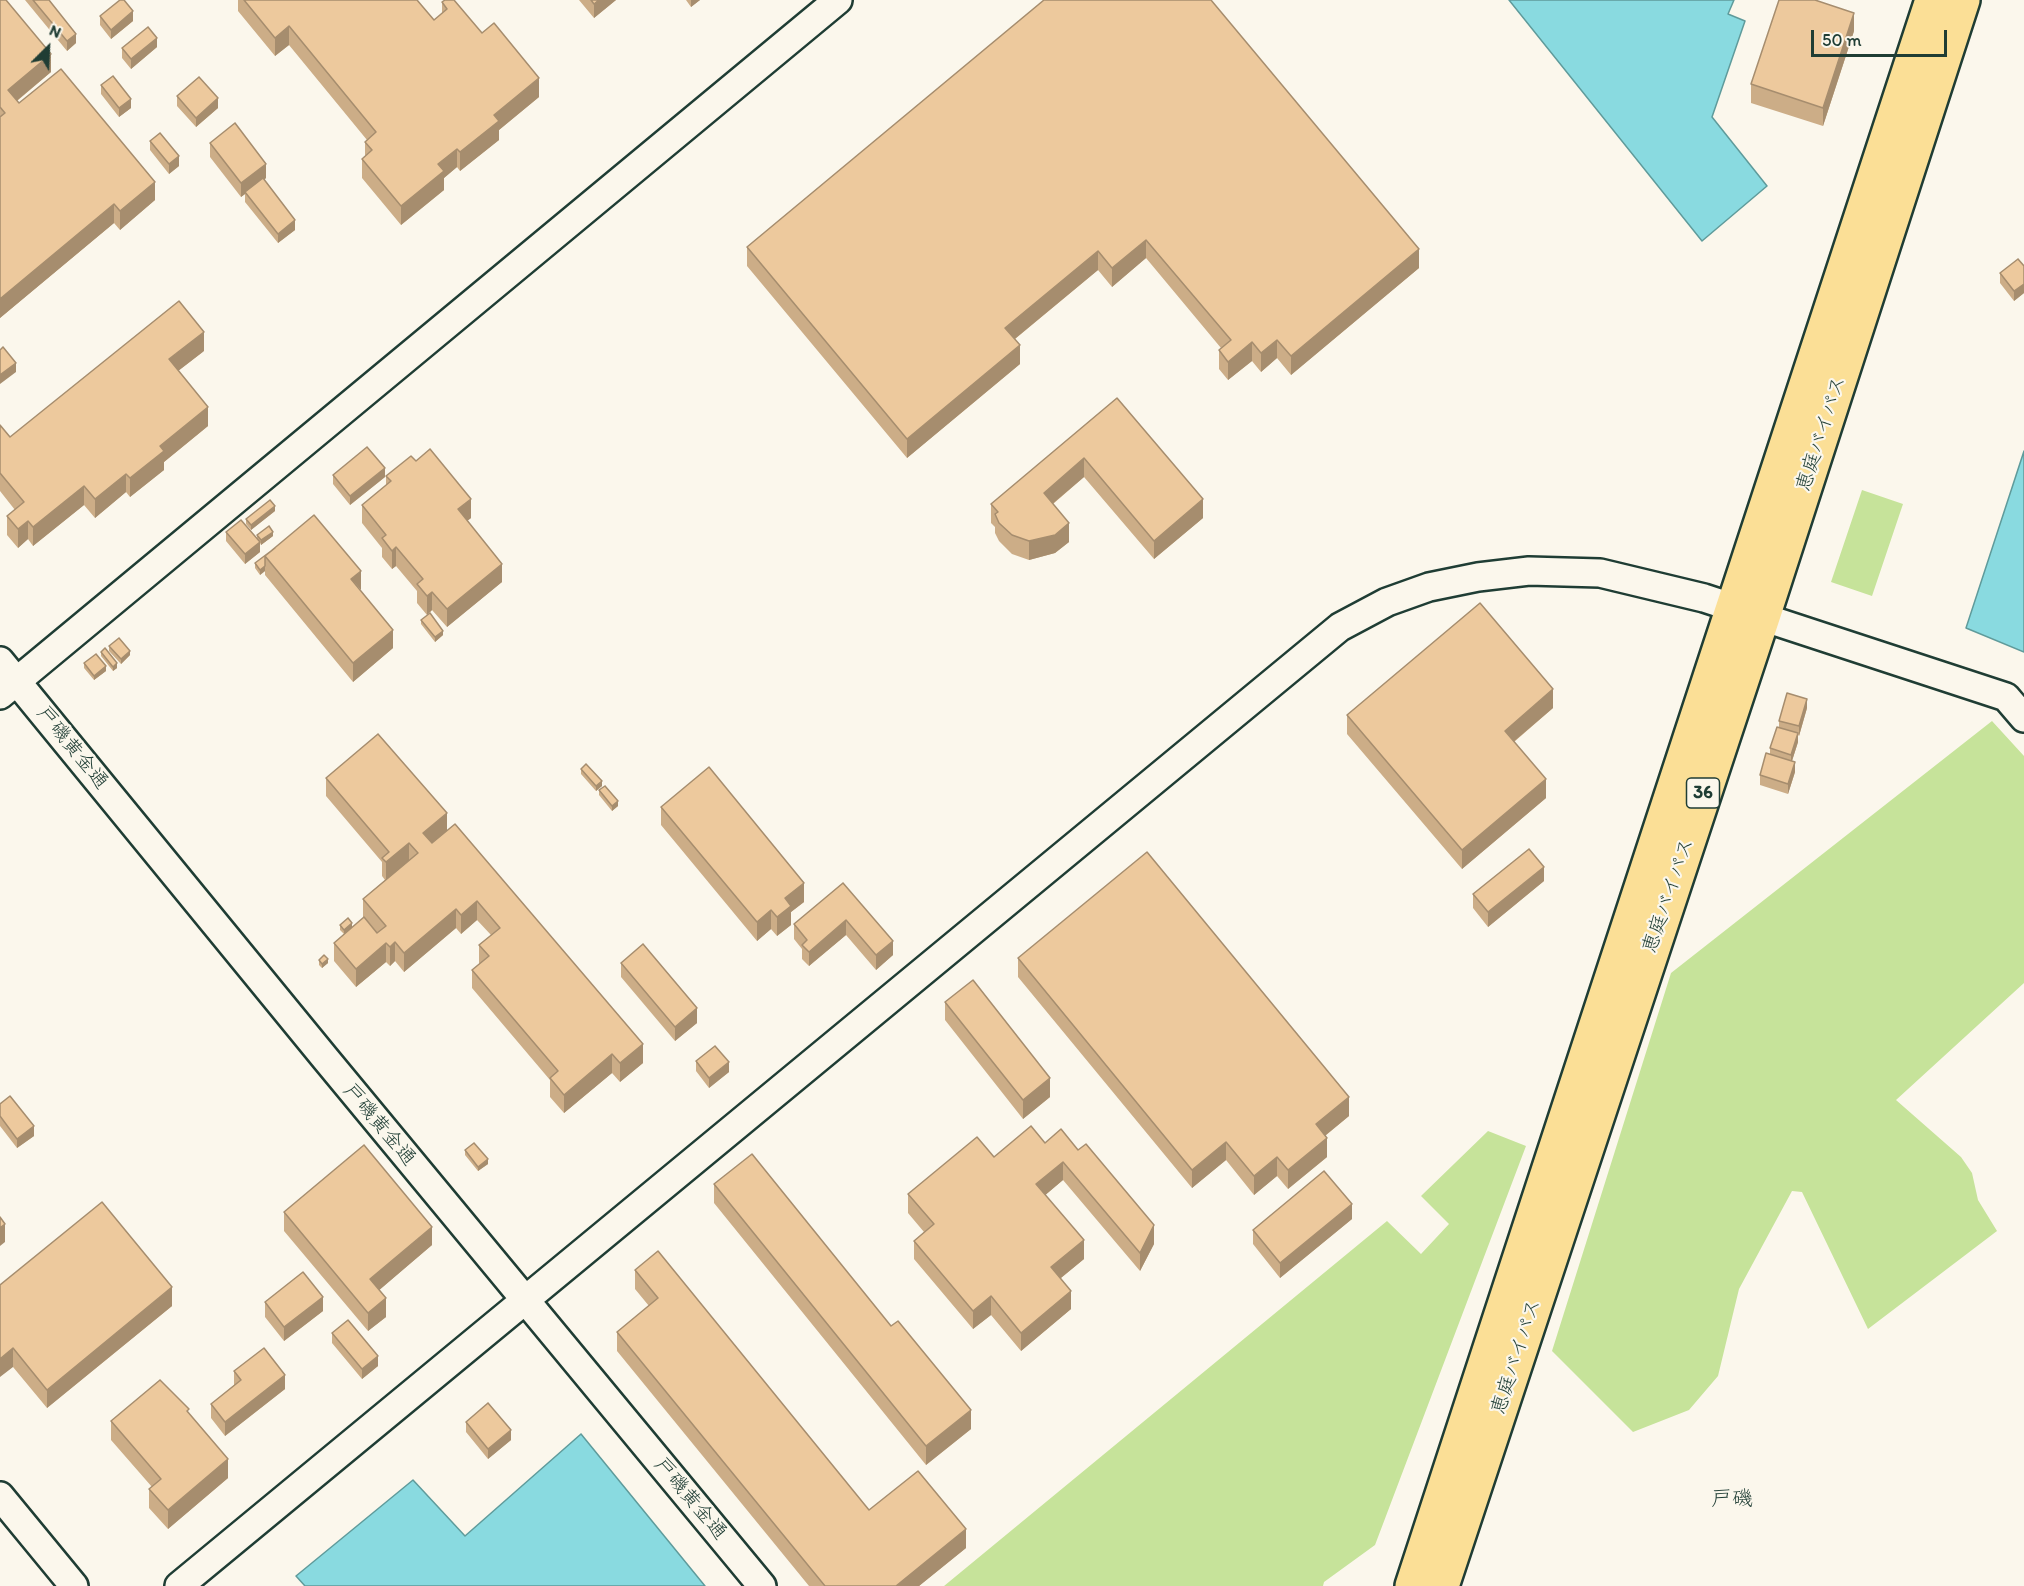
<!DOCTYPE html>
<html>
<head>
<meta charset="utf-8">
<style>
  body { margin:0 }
  #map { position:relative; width:2024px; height:1586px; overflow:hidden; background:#fbf7ec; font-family:Itim,sans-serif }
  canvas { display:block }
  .north { position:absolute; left:18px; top:18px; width:60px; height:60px; -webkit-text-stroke:4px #fbf7ec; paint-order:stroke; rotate:24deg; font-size:16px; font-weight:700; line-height:24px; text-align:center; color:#1f3d34 }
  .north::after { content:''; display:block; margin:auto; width:21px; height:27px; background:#1f3d34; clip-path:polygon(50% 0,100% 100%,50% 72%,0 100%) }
  .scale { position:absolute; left:1811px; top:30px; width:136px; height:27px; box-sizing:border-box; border:3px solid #1f3d34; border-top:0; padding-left:8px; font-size:18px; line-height:21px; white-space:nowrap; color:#1f3d34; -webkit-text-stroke:4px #fbf7ec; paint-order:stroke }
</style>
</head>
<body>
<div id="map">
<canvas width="2024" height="1586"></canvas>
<div class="north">N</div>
<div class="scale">50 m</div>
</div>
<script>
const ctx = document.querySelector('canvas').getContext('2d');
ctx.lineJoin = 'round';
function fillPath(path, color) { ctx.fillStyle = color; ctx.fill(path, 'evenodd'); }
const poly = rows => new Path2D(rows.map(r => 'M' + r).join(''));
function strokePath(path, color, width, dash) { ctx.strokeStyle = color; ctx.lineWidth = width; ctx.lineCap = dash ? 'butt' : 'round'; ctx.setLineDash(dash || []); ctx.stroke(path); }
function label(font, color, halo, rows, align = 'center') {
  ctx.font = font + ' Itim,"Klee One",sans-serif'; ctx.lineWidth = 4.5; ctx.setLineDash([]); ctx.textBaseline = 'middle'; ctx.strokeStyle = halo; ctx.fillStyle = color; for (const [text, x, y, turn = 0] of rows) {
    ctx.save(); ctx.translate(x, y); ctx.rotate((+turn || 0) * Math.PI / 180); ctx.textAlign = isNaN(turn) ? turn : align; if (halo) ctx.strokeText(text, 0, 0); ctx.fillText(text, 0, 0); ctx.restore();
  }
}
const green = poly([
  [1862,490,1903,504,1872,596,1831,582],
  [1992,721,2024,756,2024,983,1896,1100,1961,1157,1972,1173,1978,1200,1997,1231,1868,1329,1802,1192,1792,1191,1739,1289,1718,1376,1689,1410,1633,1432,1552,1351,1671,973],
  [1488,1131,1526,1146,1375,1545,1324,1582,1323,1586,944,1586,1387,1221,1421,1254,1449,1224,1421,1196]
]);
const water = poly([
  [1509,0,1734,0,1728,14,1745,21,1712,117,1767,186,1702,241,1509,0],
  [2024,451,2024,652,1966,628,2024,451],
  [581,1434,705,1586,305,1586,296,1576,413,1480,465,1536,581,1434]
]);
const secondary = poly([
  [0,661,325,1058,762,1586],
  [0,695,838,0],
  [0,1496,74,1586],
  [179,1586,1340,627,1387,602,1429,587,1478,577,1529,571,1600,573,1704,598,2006,697,2024,718]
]);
const highway = poly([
  [1412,1586,1932,0],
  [1442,1586,1763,617,1963,0]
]);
const wall = poly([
  [0,0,51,72,17,101,19,103,155,200,120,230,114,223,0,318],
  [25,0,49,0,76,43,67,51],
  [238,0,417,0,434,20,442,14,442,2,482,33,539,97,499,130,499,140,460,171,457,167,444,178,444,190,401,225,362,178,362,159,365,156,365,142,367,140,289,45,275,56,238,11],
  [579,0,616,0,594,18],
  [686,0,700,0,691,7],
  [1044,0,1419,268,1291,375,1277,358,1261,372,1252,361,1228,380,1219,369,1219,350,1221,348,1146,258,1112,287,1098,270,1015,339,1020,364,907,458,747,266,747,247],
  [100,16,133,21,111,39,100,25],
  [1854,31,1823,126,1751,103,1751,84],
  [157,47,131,69,122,58,122,48],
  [101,85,131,108,119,117,101,94],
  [177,96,218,108,196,127,177,106],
  [150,141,179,166,169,174,150,150],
  [210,143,266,178,264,180,295,230,278,243,245,202,245,194,241,197,210,157],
  [2024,266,2024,293,2014,301,2000,283,2000,273],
  [204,351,178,371,208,426,164,462,164,470,130,497,126,492,95,518,84,505,33,546,28,539,18,548,7,535,7,516,15,510,0,491,0,425,10,437],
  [1117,398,1203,518,1154,559,1084,477,1053,504,1069,542,1055,553,1029,560,1012,554,999,541,995,533,995,527,991,523,991,504],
  [416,461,471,518,467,521,502,582,447,627,432,610,427,615,417,603,417,591,396,566,392,569,382,557,382,548,362,523,362,505,386,485,386,476],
  [333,475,385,477,350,505,333,484],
  [275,511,251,530,246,524,246,519],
  [226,532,257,539,257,535,273,536,261,545,260,543,260,552,245,564,226,541],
  [275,548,360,590,393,648,353,682,265,575,265,571,260,575,255,568,255,563],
  [421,620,443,635,435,642,421,624],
  [109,646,130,655,121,664,109,651],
  [101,652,117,668,113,671,101,656],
  [84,663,106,671,94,680,84,668],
  [1553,708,1514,742,1546,798,1462,869,1347,734,1347,715],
  [1807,708,1799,736,1798,735,1798,742,1792,761,1795,772,1788,794,1760,785,1760,775,1770,754,1770,748,1779,727,1779,721],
  [581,769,602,786,596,791,581,774],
  [326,778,447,831,643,1063,620,1082,612,1073,564,1113,550,1097,550,1080,472,988,472,970,479,964,479,945,491,935,477,920,461,934,456,928,404,972,395,961,390,966,386,962,356,987,334,961,334,943,344,934,340,930,340,925,352,927,363,918,363,899,385,880,382,876,382,862,326,796],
  [599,790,618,806,612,811,599,795],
  [661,807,804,902,791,912,791,925,777,936,771,929,757,941,661,825],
  [1544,881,1488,927,1473,908,1473,894],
  [843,883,893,955,876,970,846,935,809,966,802,959,802,949,794,939,794,924],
  [1018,958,1349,1116,1325,1136,1327,1157,1288,1189,1277,1176,1254,1195,1226,1160,1192,1188,1018,977],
  [319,960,328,963,322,968,319,965],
  [621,963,697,1023,675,1041,621,977],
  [945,1002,1050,1097,1023,1119,945,1020],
  [696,1061,729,1072,709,1088,696,1071],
  [0,1104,34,1136,17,1148,0,1126],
  [1045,1143,1154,1244,1140,1271,1063,1180,1045,1195,1084,1259,1061,1278,1071,1309,1021,1351,991,1315,973,1329,914,1259,914,1241,924,1232,908,1213,908,1194,994,1157],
  [465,1150,488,1164,478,1171,465,1155],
  [714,1184,971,1429,926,1465,714,1203],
  [284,1212,432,1245,379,1290,386,1317,368,1331,284,1231],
  [1352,1219,1280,1278,1253,1244,1253,1230],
  [635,1270,869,1510,966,1548,919,1586,809,1586,617,1351,617,1332,649,1306,635,1289],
  [0,1285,172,1306,47,1408,13,1367],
  [265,1302,323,1311,284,1341,265,1317],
  [332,1333,378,1366,362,1379,332,1343],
  [234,1371,285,1389,225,1436,211,1418,211,1404,234,1385],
  [189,1415,228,1478,168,1529,149,1508,149,1489,152,1487,111,1440,111,1421],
  [466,1422,511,1440,488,1459,466,1432]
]);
const shadedWall = poly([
  [599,0,616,0,594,18,594,4],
  [691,0,700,0,691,7],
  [133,11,133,21,111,39,111,30],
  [1854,13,1854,31,1823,126,1823,108],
  [289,26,289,45,275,56,275,38],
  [76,34,76,43,67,51,67,41],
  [157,38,157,47,131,69,131,59],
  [51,54,51,72,8,108,8,90],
  [539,78,539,97,499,130,499,140,460,171,460,152,494,115],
  [218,98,218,108,196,127,196,118],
  [131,99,131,108,119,117,119,108],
  [457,149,457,167,444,178,444,190,401,225,401,206,438,164],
  [179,156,179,166,169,174,169,164],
  [266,164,266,178,246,193,245,192,245,194,241,197,241,183],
  [155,182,155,200,120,230,120,211],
  [114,204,114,223,0,318,0,299],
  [295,220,295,230,278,243,278,234],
  [1146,240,1146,258,1112,287,1112,268],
  [1419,249,1419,268,1291,375,1291,356],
  [1098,251,1098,270,1005,347,1005,328],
  [2024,284,2024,293,2014,301,2014,291],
  [204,332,204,351,169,378,169,359],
  [1277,340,1277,358,1261,372,1261,353],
  [1252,342,1252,361,1228,380,1228,362],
  [1020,345,1020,364,907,458,907,439],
  [16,363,16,372,0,384,0,375],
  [208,407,208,426,164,462,164,470,130,497,130,478,160,446],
  [1084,458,1084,477,1044,511,1044,493],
  [385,468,385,477,350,505,350,496],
  [126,474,126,492,95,518,95,499],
  [84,486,84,505,33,546,33,527],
  [471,499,471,518,458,528,458,509],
  [1203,499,1203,518,1154,559,1154,541],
  [275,506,275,511,251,530,251,525],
  [28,521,28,539,18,548,18,529],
  [1069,523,1069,542,1055,553,1029,560,1029,541],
  [273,532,273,536,261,545,261,540],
  [260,542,260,552,245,564,245,554],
  [396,547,396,566,392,569,392,551],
  [502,564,502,582,447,627,447,609],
  [265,566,265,571,260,575,260,570],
  [361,571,361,590,351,579],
  [432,592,432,610,427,615,427,596],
  [393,630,393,648,353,682,353,663],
  [443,631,443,635,435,642,435,637],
  [130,651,130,655,121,664,121,659],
  [117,663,117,668,113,671,113,667],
  [106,666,106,671,94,680,94,676],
  [1553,689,1553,708,1505,749,1505,731],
  [1807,699,1807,708,1799,736,1799,726],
  [1798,733,1798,742,1791,764,1791,755],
  [1795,762,1795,772,1788,794,1788,784],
  [1546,779,1546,798,1462,869,1462,850],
  [602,781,602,786,596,791,596,786],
  [618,801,618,806,612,811,612,806],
  [447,813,447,832,423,851,423,833],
  [409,843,409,861,386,881,386,862],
  [1544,867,1544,881,1488,927,1488,912],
  [804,883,804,902,791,912,791,925,777,936,777,917,785,898],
  [477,901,477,920,461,934,461,915],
  [456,909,456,928,404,972,404,953],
  [771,910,771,929,757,941,757,922],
  [846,920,846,935,809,966,809,952],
  [352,923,352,928,344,935,344,930],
  [893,941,893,955,876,970,876,955],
  [395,942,395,961,390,966,390,947],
  [386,943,386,962,356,987,356,969],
  [328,959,328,963,322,968,322,964],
  [697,1008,697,1023,675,1041,675,1027],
  [643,1044,643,1063,620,1082,620,1063],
  [612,1054,612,1073,564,1113,564,1095],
  [729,1062,729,1072,709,1088,709,1078],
  [1050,1078,1050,1097,1023,1119,1023,1100],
  [1349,1097,1349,1116,1316,1143,1316,1124],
  [34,1126,34,1136,17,1148,17,1139],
  [1327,1138,1327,1157,1288,1189,1288,1170],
  [1226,1142,1226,1160,1192,1188,1192,1170],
  [1277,1157,1277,1176,1254,1195,1254,1176],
  [488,1159,488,1164,478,1171,478,1167],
  [1063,1162,1063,1180,1036,1203,1036,1184],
  [1352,1204,1352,1219,1280,1278,1280,1263],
  [5,1224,5,1242,0,1246,0,1228],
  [1154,1225,1154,1244,1140,1271,1140,1253],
  [432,1227,432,1245,370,1298,370,1279],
  [1084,1240,1084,1259,1051,1286,1051,1267],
  [172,1287,172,1306,47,1408,47,1390],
  [1071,1291,1071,1309,1021,1351,1021,1333],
  [991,1296,991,1315,973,1329,973,1311],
  [323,1297,323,1311,284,1341,284,1327],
  [386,1298,386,1317,368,1331,368,1313],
  [13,1348,13,1367,0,1377,0,1359],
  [378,1356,378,1366,362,1379,362,1369],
  [285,1375,285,1389,225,1436,225,1422],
  [971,1410,971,1429,926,1465,926,1446],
  [511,1430,511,1440,488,1459,488,1449],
  [228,1459,228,1478,168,1529,168,1510],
  [966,1529,966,1548,919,1586,896,1586]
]);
const building = poly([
  [0,0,6,0,51,54,8,90,19,103,61,69,155,182,120,211,114,204,0,299,0,117,5,113,0,107,0,0],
  [33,0,49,0,76,34,67,41,33,0],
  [120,0,124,0,133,11,111,30,100,16,120,0],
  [244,0,417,0,434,20,447,9,442,2,445,0,454,0,482,33,494,23,539,78,494,115,499,121,460,152,457,149,438,164,444,171,401,206,362,159,372,150,365,142,376,132,289,26,275,38,244,0],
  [591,0,599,0,594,4,591,0],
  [1044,0,1211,0,1419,249,1291,356,1277,340,1261,353,1252,342,1228,362,1219,350,1231,340,1146,240,1112,268,1098,251,1005,328,1020,345,907,439,747,247,1044,0],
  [1779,0,1815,0,1854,13,1823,108,1751,84,1779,0],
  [148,27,157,38,131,59,122,48,148,27],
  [113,76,131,99,119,108,101,85,113,76],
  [199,77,218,98,196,118,177,96,199,77],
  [235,123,266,164,241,183,210,143,235,123],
  [160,133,179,156,169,164,150,141,160,133],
  [263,178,295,220,278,234,245,192,263,178],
  [2018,259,2024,266,2024,284,2014,291,2000,273,2018,259],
  [179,301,204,332,169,359,208,407,160,446,164,451,130,478,126,474,95,499,84,486,33,527,28,521,18,529,7,516,24,502,0,473,0,425,10,437,179,301],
  [3,347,16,363,0,375,0,350,3,347],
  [1117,398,1203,499,1154,541,1084,458,1044,493,1069,523,1055,535,1029,541,1012,535,999,523,995,514,998,512,991,504,1117,398],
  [367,447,385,468,350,496,333,475,367,447],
  [430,449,471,499,458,509,502,564,447,609,432,592,427,596,417,584,423,579,396,547,392,551,382,538,386,535,362,505,391,481,386,476,411,456,416,461,430,449],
  [270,500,275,506,251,525,246,519,270,500],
  [314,515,361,571,351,579,393,630,353,663,265,556,314,515],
  [241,520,260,542,245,554,226,532,241,520],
  [269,526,273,532,261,540,257,535,269,526],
  [275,548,265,556,265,566,260,570,255,563,275,548],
  [1480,603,1553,689,1505,731,1546,779,1462,850,1347,715,1480,603],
  [430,613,443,631,435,637,421,620,430,613],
  [119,638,130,651,121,659,109,646,119,638],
  [105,648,117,663,113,667,101,652,105,648],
  [96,654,106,666,94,676,84,663,96,654],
  [1787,693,1807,699,1799,726,1779,721,1787,693],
  [1777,727,1798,733,1791,755,1770,748,1777,727],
  [378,734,447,813,423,833,432,843,455,824,643,1044,620,1063,612,1054,564,1095,550,1078,558,1071,472,970,489,956,479,945,500,928,477,901,461,915,456,909,404,953,395,942,390,947,386,943,356,969,334,943,364,917,377,933,386,926,363,899,418,853,409,843,386,862,382,858,389,852,326,778,378,734],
  [1766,753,1795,762,1788,784,1760,775,1766,753],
  [586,764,602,781,596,786,581,769,586,764],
  [709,767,804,883,785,898,791,906,777,917,771,910,757,922,661,807,709,767],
  [605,786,618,801,612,806,599,790,605,786],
  [1529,849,1544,867,1488,912,1473,894,1529,849],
  [1147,852,1349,1097,1316,1124,1327,1138,1288,1170,1277,1157,1254,1176,1226,1142,1192,1170,1018,958,1147,852],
  [843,883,893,941,876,955,846,920,809,952,802,945,807,940,794,924,843,883],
  [348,918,352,923,344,930,340,925,348,918],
  [643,944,697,1008,675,1027,621,963,643,944],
  [324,955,328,959,322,964,319,960,324,955],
  [973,980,1050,1078,1023,1100,945,1002,973,980],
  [715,1046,729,1062,709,1078,696,1061,715,1046],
  [10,1096,34,1126,17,1139,0,1116,0,1104,10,1096],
  [1031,1126,1045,1143,1061,1129,1078,1150,1086,1144,1154,1225,1140,1253,1063,1162,1036,1184,1084,1240,1051,1267,1071,1291,1021,1333,991,1296,973,1311,914,1241,934,1224,908,1194,977,1137,994,1157,1031,1126],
  [474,1143,488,1159,478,1167,465,1150,474,1143],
  [364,1145,432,1227,370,1279,386,1298,368,1313,284,1212,364,1145],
  [752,1154,891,1326,898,1321,971,1410,926,1446,714,1184,752,1154],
  [1324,1171,1352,1204,1280,1263,1253,1230,1324,1171],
  [102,1202,172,1287,47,1390,13,1348,0,1359,0,1285,102,1202],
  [0,1217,5,1224,0,1228,0,1217],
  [658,1251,869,1510,918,1471,966,1529,896,1586,825,1586,617,1332,658,1298,635,1270,658,1251],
  [303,1272,323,1297,284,1327,265,1302,303,1272],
  [348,1320,378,1356,362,1369,332,1333,348,1320],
  [264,1348,285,1375,225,1422,211,1404,241,1380,234,1371,264,1348],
  [160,1380,189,1409,187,1411,228,1459,168,1510,149,1489,161,1479,111,1421,160,1380],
  [488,1403,511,1430,488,1449,466,1422,488,1403]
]);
const shields = [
  [1703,793,33]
];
const shieldNames = [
  ["36",1703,793]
];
const streetNames = [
  ["恵庭バイパス",1822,434,-72],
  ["戸磯黄金通",72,748,51],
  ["恵庭バイパス",1669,896,-71],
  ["戸磯黄金通",379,1125,50],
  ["恵庭バイパス",1517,1357,-72],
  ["戸磯黄金通",690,1499,50]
];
const neighbourhoodNames = [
  ["戸磯",1732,1500]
];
fillPath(green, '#c6e39a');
fillPath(water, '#89dae0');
strokePath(water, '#5f9b9b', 1.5);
strokePath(secondary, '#1f3d34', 32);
strokePath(highway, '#1f3d34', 38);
strokePath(secondary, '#fbf7ec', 27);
strokePath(highway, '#fbdf96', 33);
fillPath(wall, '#ccad87');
fillPath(shadedWall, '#a68d6e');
fillPath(building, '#edc99d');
strokePath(building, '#a68d6e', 1.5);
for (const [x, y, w] of shields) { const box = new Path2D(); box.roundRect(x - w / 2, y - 15, w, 30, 4.5); ctx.fillStyle = '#fbf7ec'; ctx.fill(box); strokePath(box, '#1f3d34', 1.5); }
label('bold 18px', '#1f3d34', null, shieldNames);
label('20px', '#1f3d34', '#fbf7ec', streetNames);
label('21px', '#1f3d34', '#fbf7ec', neighbourhoodNames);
</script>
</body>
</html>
